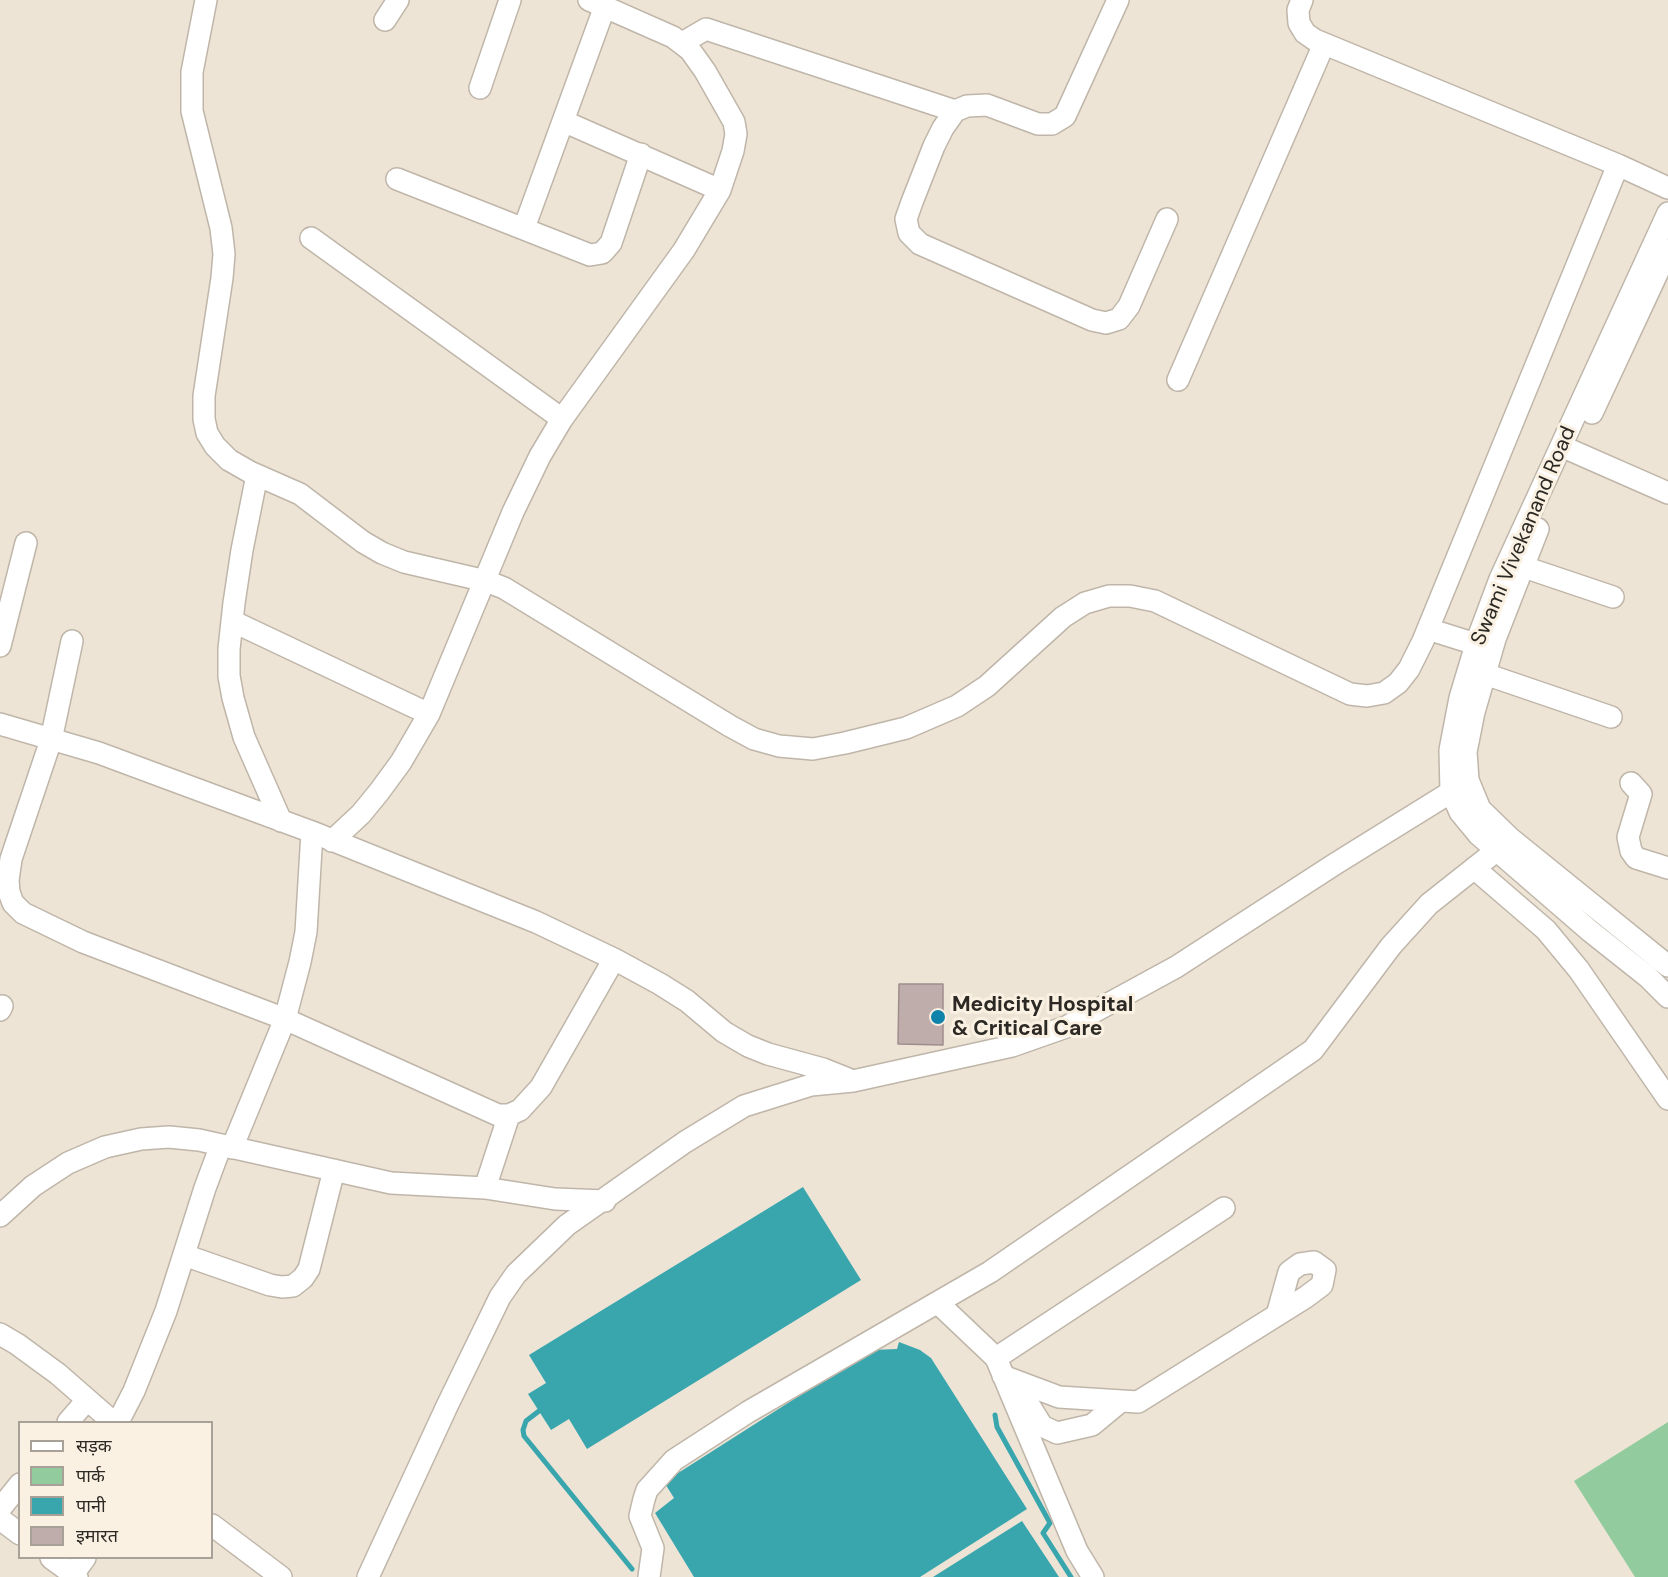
<!DOCTYPE html>
<html>
<head>
<meta charset="utf-8">
<style>
  body { margin:0 }
  #map { position:relative; width:1668px; height:1577px; overflow:hidden; background:#ede4d6; font-family:"DM Sans","Noto Sans Devanagari",sans-serif }
  canvas { display:block }
  .legend { position:absolute; left:18px; top:1421px; width:195px; height:138px; box-sizing:border-box; background:#faf1e3; border:2px solid #a8a197; margin:0; padding:8px 10px; list-style:none; font-size:18px; color:#2c2924 }
  .legend li { display:flex; align-items:center; gap:12px; height:30px }
  .legend b { width:30px; border:2px solid #a8a197 }
</style>
</head>
<body>
<div id="map">
<canvas width="1668" height="1577"></canvas>
<ul class="legend">
<li><b style="height:8px;background:#fff"></b>सड़क</li>
<li><b style="height:16px;background:#92cc9e"></b>पार्क</li>
<li><b style="height:16px;background:#39a6ae"></b>पानी</li>
<li><b style="height:16px;background:#bfadac"></b>इमारत</li>
</ul>
</div>
<script>
const ctx = document.querySelector('canvas').getContext('2d');
ctx.lineJoin = 'round';
function fillPath(path, color) { ctx.fillStyle = color; ctx.fill(path, 'evenodd'); }
const poly = rows => new Path2D(rows.map(r => 'M' + r).join(''));
function strokePath(path, color, width, dash) { ctx.strokeStyle = color; ctx.lineWidth = width; ctx.lineCap = dash ? 'butt' : 'round'; ctx.setLineDash(dash || []); ctx.stroke(path); }
function label(font, color, halo, rows, align = 'center') {
  ctx.font = font + ' "DM Sans",sans-serif'; ctx.lineWidth = 6; ctx.setLineDash([]); ctx.textBaseline = 'middle'; ctx.strokeStyle = halo; ctx.fillStyle = color; for (const [text, x, y, turn = 0] of rows) {
    ctx.save(); ctx.translate(x, y); ctx.rotate((+turn || 0) * Math.PI / 180); ctx.textAlign = isNaN(turn) ? turn : align; if (halo) ctx.strokeText(text, 0, 0); ctx.fillText(text, 0, 0); ctx.restore();
  }
}
const green = poly([
  [1668,1422,1668,1577,1635,1577,1574,1481]
]);
const water = poly([
  [803,1187,861,1280,587,1449,569,1419,551,1430,528,1394,546,1383,529,1355],
  [899,1342,920,1350,931,1358,1027,1509,920,1577,694,1577,655,1513,674,1498,664,1482,871,1350,897,1349],
  [1022,1521,1059,1577,933,1577]
]);
const stream = poly([
  [539,1411,526,1421,523,1430,524,1436,632,1569],
  [995,1415,997,1427,1050,1523,1043,1533,1071,1577]
]);
const building = poly([
  [899,984,943,984,943,1045,898,1044,899,984]
]);
const minor = poly([
  [206,0,192,72,192,111,221,228,224,254,222,278,204,396,204,419,207,433,215,446,229,460,250,472,300,494,363,542,382,553,404,562,486,581,504,588,730,726,754,739,779,746,813,749,845,743,906,728,957,706,987,686,1063,617,1085,603,1109,596,1130,596,1155,601,1350,694,1367,696,1384,693,1398,683,1409,669,1423,641,1618,165],
  [1118,0,1065,116,1052,124,1038,124,987,105,967,106,955,111,943,128,934,146,912,202,906,219,909,233,920,244,1092,320,1106,323,1119,319,1129,306,1167,219],
  [1302,0,1298,10,1299,23,1305,33,1315,40,1618,165,1668,188],
  [385,20,398,0],
  [682,43,706,29,955,111],
  [480,88,510,0],
  [563,121,720,190],
  [397,179,590,255,602,253,611,243,641,154],
  [1668,213,1500,579,1478,638,1460,698,1450,750,1451,792,1460,812,1479,835,1590,931,1648,977,1668,997],
  [524,228,605,6],
  [311,238,562,419],
  [1178,380,1324,44],
  [1592,413,1668,250],
  [1561,446,1668,493],
  [257,475,242,550,234,603,229,649,229,676,233,698,244,737,281,821],
  [1538,529,1495,639,1474,712,1466,752,1468,780,1480,809,1511,839,1668,966],
  [1512,563,1613,597],
  [232,621,429,714],
  [1428,629,1488,648],
  [72,641,51,740,11,859,8,880,9,892,13,903,23,913,83,942,285,1019,498,1115,509,1115,520,1110,541,1087,614,959],
  [0,646,26,543],
  [1485,674,1611,717],
  [0,724,99,753,312,832,536,922,614,959,660,984,687,1001,724,1032,748,1046,768,1054,823,1069,848,1079],
  [1631,783,1641,794,1628,837,1631,851,1636,858,1668,868],
  [332,841,361,814,379,792,401,762,429,714,513,512,540,456,562,419,684,250,720,190,733,151,736,134,734,122,705,71,690,50,673,37,589,0],
  [1474,868,1546,930,1579,970,1668,1099],
  [0,1010,2,1006],
  [232,1148,285,1019,300,962,306,932,312,832],
  [485,1188,509,1115],
  [0,1216,33,1186,68,1163,105,1147,141,1139,169,1137,199,1140,391,1183,485,1188,555,1199,605,1201],
  [184,1255,270,1285,282,1287,293,1286,303,1278,309,1269,334,1170],
  [938,1303,996,1358,1077,1551,1093,1577],
  [0,1334,17,1344,58,1374,113,1422],
  [996,1358,1224,1208],
  [1003,1376,1059,1397,1138,1402,1306,1297,1322,1285,1325,1270,1314,1262,1300,1264,1289,1272,1277,1315],
  [1026,1400,1042,1426,1057,1433,1092,1425,1121,1401],
  [68,1422,87,1400],
  [118,1422,134,1391,166,1311,205,1188,221,1145],
  [0,1509,20,1484],
  [0,1519,20,1534],
  [212,1525,281,1577],
  [51,1558,77,1577],
  [71,1577,85,1558],
  [368,1577,447,1406,500,1297,516,1274,567,1225,685,1142,744,1106,811,1085,853,1081,1012,1046,1066,1027,1176,967,1335,864,1451,792],
  [649,1577,653,1548,640,1516,644,1499,647,1490,674,1460,748,1412,990,1272,1313,1050,1391,946,1429,904,1496,851]
]);
const markers = [
  [938,1017,8,"#0f83a9"]
];
const streetNames = [
  ["Swami Vivekanand Road",1524,536,-67]
];
const poiNames = [
  ["Medicity Hospital",952,1005],
  ["& Critical Care",952,1029]
];
fillPath(green, '#92cc9e');
fillPath(water, '#39a6ae');
strokePath(stream, '#39a6ae', 5);
fillPath(building, '#bfadac');
strokePath(building, '#9f8d8c', 1.5);
strokePath(minor, '#bfb6a9', 24);
strokePath(minor, '#fff', 21);
for (const [x, y, r, color] of markers) { const dot = new Path2D(); dot.arc(x, y, r, 0, 2 * Math.PI); ctx.fillStyle = color; ctx.fill(dot); strokePath(dot, '#faf1e3', 2); }
label('21px', '#2c2924', '#faf1e3', streetNames);
label('bold 21px', '#2c2924', '#faf1e3', poiNames, 'left');
</script>
</body>
</html>
